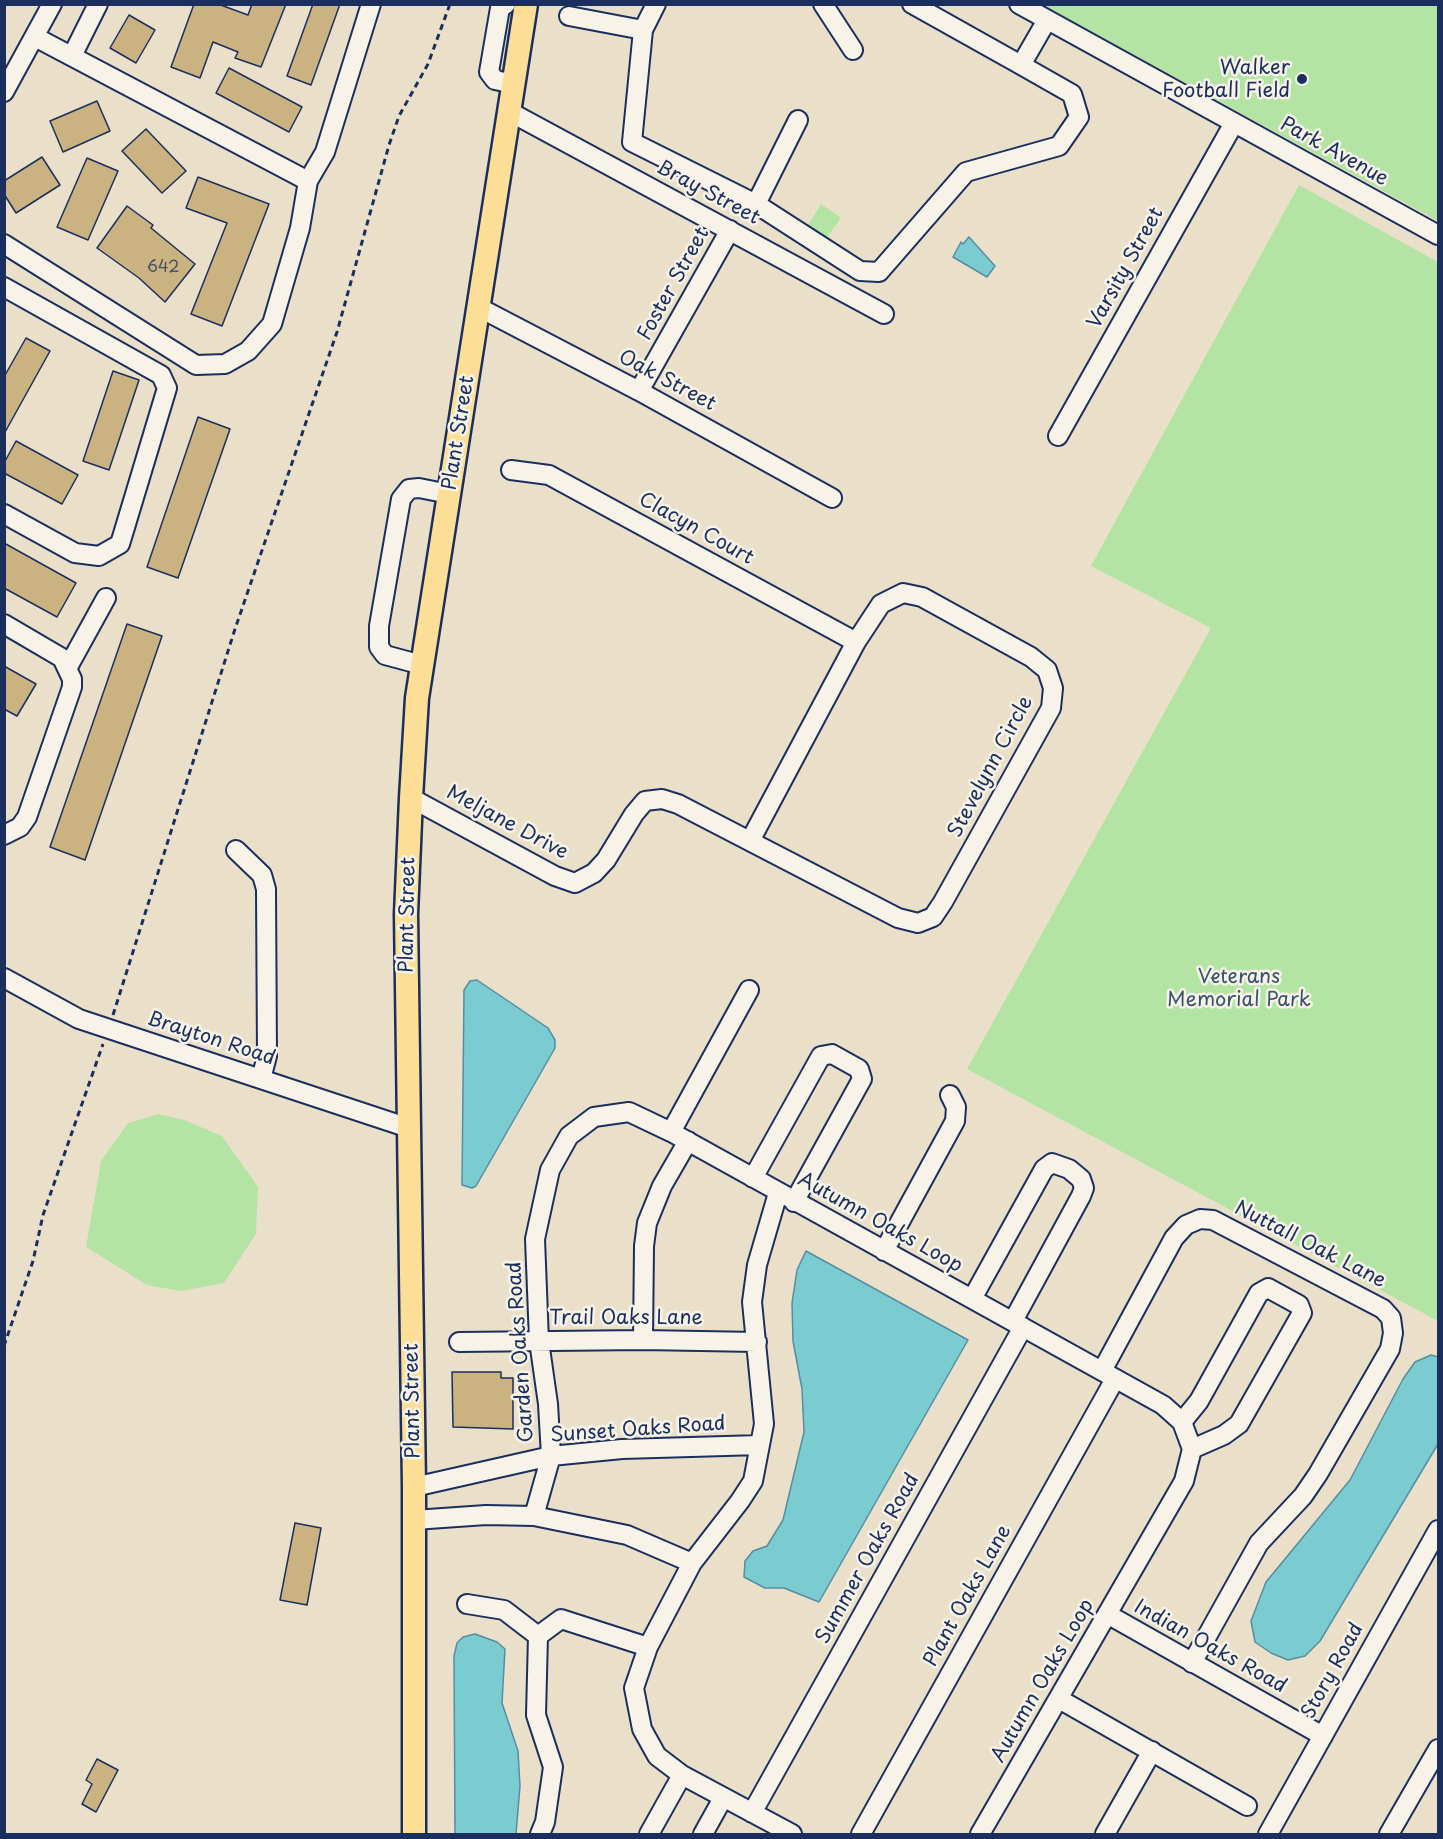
<!DOCTYPE html>
<html>
<head>
<meta charset="utf-8">
<style>
  body { margin:0 }
  #map { position:relative; width:1443px; height:1839px; overflow:hidden; background:#eae0c9; font-family:"Playpen Sans",sans-serif }
  canvas { display:block }
  .frame { position:absolute; inset:0; border:6px solid #1b2f5e; pointer-events:none }
</style>
</head>
<body>
<div id="map">
<canvas width="1443" height="1839"></canvas>
<div class="frame"></div>
</div>
<script>
const ctx = document.querySelector('canvas').getContext('2d');
ctx.lineJoin = 'round';
function fillPath(path, color) { ctx.fillStyle = color; ctx.fill(path, 'evenodd'); }
const poly = rows => new Path2D(rows.map(r => 'M' + r).join(''));
function strokePath(path, color, width, dash) { ctx.strokeStyle = color; ctx.lineWidth = width; ctx.lineCap = dash ? 'butt' : 'round'; ctx.setLineDash(dash || []); ctx.stroke(path); }
function label(font, color, halo, rows, align = 'center') {
  ctx.font = font + ' "Playpen Sans",sans-serif'; ctx.lineWidth = 5; ctx.setLineDash([]); ctx.textBaseline = 'middle'; ctx.strokeStyle = halo; ctx.fillStyle = color; for (const [text, x, y, turn = 0] of rows) {
    ctx.save(); ctx.translate(x, y); ctx.rotate((+turn || 0) * Math.PI / 180); ctx.textAlign = isNaN(turn) ? turn : align; if (halo) ctx.strokeText(text, 0, 0); ctx.fillText(text, 0, 0); ctx.restore();
  }
}
const green = poly([
  [1043,5,1438,5,1438,221],
  [1299,185,1438,262,1438,1321,967,1069,1211,628,1091,566],
  [821,204,841,218,827,237,808,225],
  [158,1114,184,1120,222,1136,258,1187,256,1234,224,1283,181,1291,147,1285,86,1247,101,1161,128,1123]
]);
const water = poly([
  [969,237,995,266,987,277,953,257,961,242,963,244,969,237],
  [477,980,548,1028,555,1040,555,1048,476,1186,472,1188,462,1185,464,990,470,981,477,980],
  [806,1251,968,1340,819,1602,784,1588,765,1588,744,1577,745,1561,753,1551,767,1546,783,1520,804,1432,802,1389,793,1341,792,1303,797,1270,806,1251],
  [1431,1355,1438,1357,1438,1444,1320,1641,1305,1656,1288,1660,1271,1653,1255,1642,1251,1621,1266,1582,1350,1480,1403,1379,1415,1362,1431,1355],
  [475,1634,497,1642,505,1649,502,1703,518,1751,520,1786,516,1834,455,1834,454,1656,457,1643,463,1637,475,1634]
]);
const building = poly([
  [194,4,218,4,248,15,252,4,286,4,261,67,235,58,238,52,213,42,200,78,171,67,194,4],
  [313,4,340,4,311,85,287,76,313,4],
  [129,15,155,30,136,63,110,48,129,15],
  [229,68,302,107,289,132,216,93,229,68],
  [97,101,110,131,63,152,50,121,97,101],
  [146,129,186,171,162,193,122,151,146,129],
  [42,157,60,185,16,213,4,194,4,181,42,157],
  [87,158,118,171,88,240,57,227,87,158],
  [198,177,269,204,222,326,191,314,227,223,186,208,198,177],
  [127,206,153,225,151,228,195,264,165,302,139,278,97,248,127,206],
  [26,338,50,351,4,434,4,377,26,338],
  [113,371,139,380,109,470,83,461,113,371],
  [198,417,230,429,178,578,147,567,198,417],
  [16,441,78,475,62,504,4,473,4,463,16,441],
  [4,543,76,583,57,617,4,588,4,543],
  [127,624,162,636,85,860,50,847,127,624],
  [4,666,36,684,17,716,4,709,4,666],
  [452,1372,501,1372,501,1378,513,1378,513,1429,453,1427,452,1372],
  [295,1523,321,1528,307,1605,280,1600,295,1523],
  [97,1759,118,1770,96,1812,82,1804,92,1784,86,1780,97,1759]
]);
const path = poly([
  [113,1015,235,629,337,332,389,145,399,116,428,64,450,4],
  [4,1346,33,1261,43,1215,103,1044]
]);
const minor = poly([
  [506,4,500,8,489,72,495,80,514,84],
  [656,4,643,30,632,142,756,204,860,271,879,272,966,172,1059,146,1079,117,1072,94,1021,65,1047,20],
  [823,4,853,50],
  [912,4,1021,65],
  [1019,4,1438,235],
  [569,16,643,30],
  [35,37,308,181],
  [72,56,98,4],
  [4,92,52,4],
  [510,112,884,314],
  [756,204,798,120],
  [4,244,196,365,225,364,248,351,272,324,300,228,308,181,325,152,371,4],
  [4,287,161,375,167,388,120,544,99,556,75,553,4,514],
  [478,307,639,391,832,498],
  [639,391,730,230],
  [1058,436,1234,123],
  [511,470,549,475,856,642],
  [4,624,62,658,72,679,72,687,27,817,20,827,4,835],
  [422,665,385,655,379,647,379,626,401,499,409,489,419,488,449,494],
  [68,667,106,598],
  [411,798,555,876,575,883,594,873,606,860,634,814,645,801,662,799,678,804,898,918,918,923,933,917,943,902,1051,708,1053,688,1047,670,1031,657,922,597,903,593,881,604,856,642,750,841],
  [236,850,262,875,266,889,267,1056,261,1079],
  [4,978,79,1019,409,1128],
  [671,1132,749,990],
  [753,1178,821,1056,832,1054,859,1069,862,1079,794,1202],
  [778,1193,757,1265,752,1302,764,1424,753,1481,740,1501,692,1563,648,1647,634,1688,642,1729,657,1756,682,1775,792,1834],
  [884,1251,955,1121,956,1107,950,1095],
  [972,1299,1044,1169,1052,1163,1069,1169,1081,1179,1084,1188,1081,1196,1013,1321],
  [643,1340,644,1246,647,1223,662,1186,688,1141],
  [459,1342,643,1340,757,1342],
  [1102,1371,1174,1238,1186,1225,1200,1219,1213,1220,1383,1309,1391,1318,1393,1333,1390,1349,1318,1474,1303,1496,1259,1543,1192,1663],
  [1182,1422,1199,1401,1259,1293,1268,1288,1299,1305,1302,1313,1239,1424,1224,1435,1192,1449],
  [414,1487,551,1456,622,1449,760,1445],
  [534,1516,551,1456,548,1404,539,1341,535,1239,550,1170,569,1136,594,1117,629,1112,671,1132,1163,1405,1182,1422,1192,1449,1184,1481,980,1834],
  [414,1520,486,1515,534,1516,627,1535,692,1563],
  [467,1604,504,1610,538,1636],
  [1107,1614,1323,1736],
  [1059,1699,1247,1806],
  [752,1813,1023,1327],
  [540,1834,545,1822,553,1767,536,1715,538,1636,561,1619,648,1647],
  [649,1834,682,1775],
  [703,1834,723,1798],
  [861,1834,1115,1379],
  [1105,1834,1152,1751],
  [1268,1834,1438,1530],
  [1389,1834,1438,1749]
]);
const major = poly([
  [414,1834,414,1487,406,914,411,798,417,698,526,4]
]);
const markers = [
  [1302,79,6,"#1b2f5e"]
];
const numberNames = [
  ["642",163,268]
];
const poiNames = [
  ["Walker",1290,68],
  ["Football Field",1290,91]
];
const streetNames = [
  ["Park Avenue",1334,152,29],
  ["Bray Street",708,193,28],
  ["Varsity Street",1126,268,-61],
  ["Foster Street",674,284,-61],
  ["Oak Street",667,381,28],
  ["Plant Street",459,433,-81],
  ["Clacyn Court",696,529,29],
  ["Stevelynn Circle",991,767,-62],
  ["Meljane Drive",507,823,28],
  ["Plant Street",408,915,-89],
  ["Brayton Road",211,1039,18],
  ["Autumn Oaks Loop",880,1223,29],
  ["Nuttall Oak Lane",1310,1245,27],
  ["Trail Oaks Lane",626,1318],
  ["Garden Oaks Road",521,1352,-94],
  ["Plant Street",413,1401,-91],
  ["Sunset Oaks Road",638,1430,-4],
  ["Summer Oaks Road",868,1559,-61],
  ["Plant Oaks Lane",968,1596,-61],
  ["Indian Oaks Road",1210,1647,29],
  ["Story Road",1333,1671,-61],
  ["Autumn Oaks Loop",1043,1681,-60]
];
const parkNames = [
  ["Veterans",1239,977],
  ["Memorial Park",1239,1000]
];
fillPath(green, '#b4e4a4');
fillPath(water, '#7bccd1');
strokePath(water, '#558da3', 1.5);
fillPath(building, '#cab281');
strokePath(building, '#1b2f5e', 1.5);
strokePath(minor, '#1b2f5e', 22);
strokePath(major, '#1b2f5e', 27);
strokePath(path, '#1b2f5e', 3, [6, 4.5]);
strokePath(minor, '#f7f3e8', 18);
strokePath(major, '#fdde96', 22);
for (const [x, y, r, color] of markers) { const dot = new Path2D(); dot.arc(x, y, r, 0, 2 * Math.PI); ctx.fillStyle = color; ctx.fill(dot); strokePath(dot, '#f7f3e8', 2); }
label('16px', '#475067', null, numberNames);
label('20px', '#1b2f5e', '#f7f3e8', poiNames, 'right');
label('20px', '#1b2f5e', '#f7f3e8', streetNames);
label('20px', '#3a536c', '#f7f3e8', parkNames);
</script>
</body>
</html>
